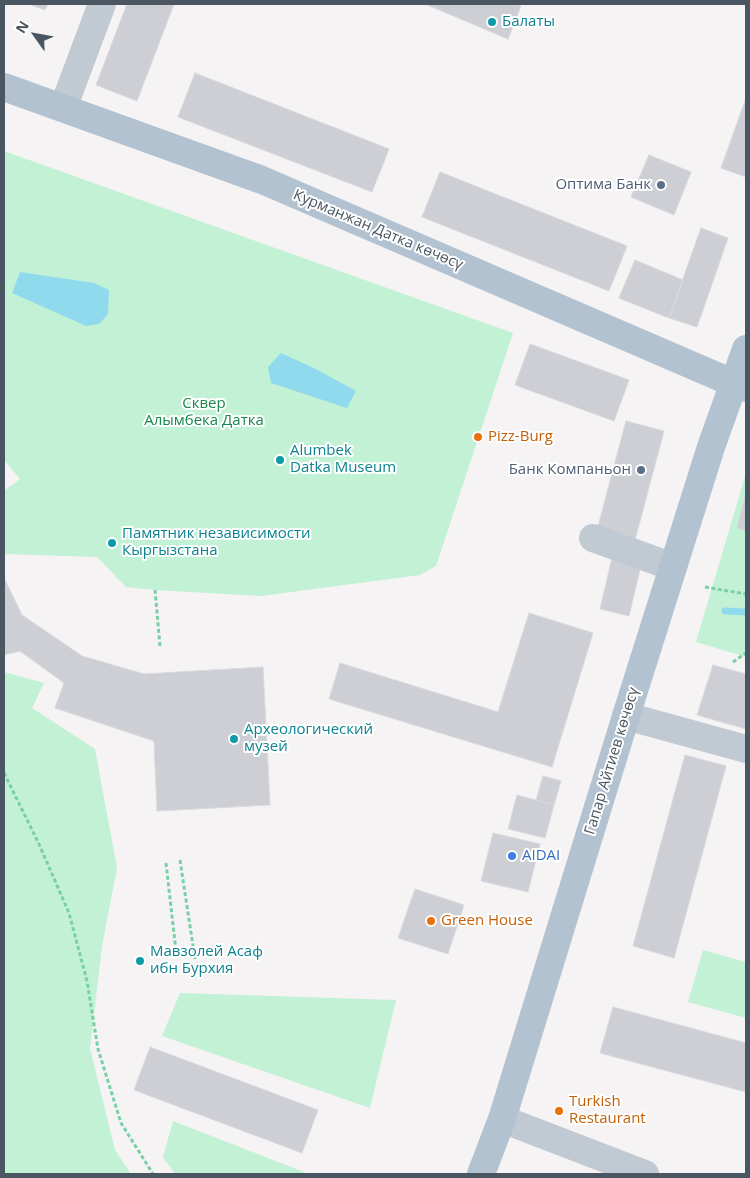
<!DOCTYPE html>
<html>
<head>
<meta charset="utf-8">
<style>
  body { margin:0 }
  #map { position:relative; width:750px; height:1178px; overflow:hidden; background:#f5f3f3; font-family:"Open Sans",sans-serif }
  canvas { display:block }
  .frame { position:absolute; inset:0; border:5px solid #4a5661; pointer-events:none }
  .north { position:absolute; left:10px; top:10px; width:50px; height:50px; -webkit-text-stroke:4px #fff; paint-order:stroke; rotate:302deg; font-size:14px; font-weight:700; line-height:20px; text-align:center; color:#4a5661 }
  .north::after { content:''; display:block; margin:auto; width:18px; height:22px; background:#4a5661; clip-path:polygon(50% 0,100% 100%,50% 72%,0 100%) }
</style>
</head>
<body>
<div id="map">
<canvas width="750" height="1178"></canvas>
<div class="frame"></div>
<div class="north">N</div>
</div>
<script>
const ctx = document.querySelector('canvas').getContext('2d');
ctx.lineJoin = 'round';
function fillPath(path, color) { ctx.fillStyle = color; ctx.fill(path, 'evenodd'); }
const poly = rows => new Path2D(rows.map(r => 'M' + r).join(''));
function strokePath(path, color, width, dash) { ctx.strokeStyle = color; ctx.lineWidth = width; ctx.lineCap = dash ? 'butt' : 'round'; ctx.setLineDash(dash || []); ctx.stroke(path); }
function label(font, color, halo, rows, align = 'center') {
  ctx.font = font + ' "Open Sans",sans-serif'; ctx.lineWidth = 4; ctx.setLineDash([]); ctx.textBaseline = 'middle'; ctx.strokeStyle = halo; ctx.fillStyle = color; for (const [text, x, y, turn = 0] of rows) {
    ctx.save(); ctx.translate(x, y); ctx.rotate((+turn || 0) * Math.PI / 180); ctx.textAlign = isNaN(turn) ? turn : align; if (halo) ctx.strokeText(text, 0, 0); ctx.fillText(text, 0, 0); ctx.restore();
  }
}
const green = poly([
  [4,151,513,333,436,566,420,575,261,596,155,590,126,587,97,557,4,554,4,491,20,479,4,460],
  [746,473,746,657,696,642],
  [4,672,44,683,32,708,95,749,117,868,102,946,90,1048,115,1150,131,1174,4,1174],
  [703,950,746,962,746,1018,688,1002],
  [180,993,396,1000,370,1108,162,1036],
  [173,1121,309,1174,175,1174,163,1157]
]);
const water = poly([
  [20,272,94,283,109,290,108,314,99,324,86,326,12,293],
  [281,353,314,368,356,391,347,408,271,383,268,367]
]);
const stream = poly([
  [725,611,746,612]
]);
const building = poly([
  [29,4,48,4,45,10,29,4],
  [127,4,174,4,137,101,96,85,127,4],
  [425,4,516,4,521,6,508,39,425,4],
  [195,73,389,149,372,192,178,117,195,73],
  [746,98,746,177,721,168,746,98],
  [649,155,691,172,674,215,631,197,649,155],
  [440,172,627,246,609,291,422,217,440,172],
  [701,228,728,238,697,327,669,318,701,228],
  [635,260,683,280,669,318,619,298,635,260],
  [530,344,629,380,614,421,515,385,530,344],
  [626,421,664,431,635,540,597,530,626,421],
  [746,493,746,531,737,528,746,493],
  [612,558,641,565,629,616,600,609,612,558],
  [5,580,22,615,82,656,144,674,263,667,270,805,157,811,154,741,55,708,64,683,20,651,4,655,4,581,5,580],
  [529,613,593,633,552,767,329,699,340,663,498,712,529,613],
  [713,665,746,674,746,729,697,715,713,665],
  [685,755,726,766,674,958,633,946,685,755],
  [543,776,561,781,554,805,536,800,543,776],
  [517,795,554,805,545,838,508,829,517,795],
  [493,833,540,844,528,892,481,881,493,833],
  [415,889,464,905,448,954,398,938,415,889],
  [613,1007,746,1043,746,1092,600,1053,613,1007],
  [150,1047,318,1110,302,1153,134,1090,150,1047]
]);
const path = poly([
  [705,587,746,594],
  [155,590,160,646],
  [733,662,746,653],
  [4,773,39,844,69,913,87,981,98,1049,121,1123,153,1174],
  [180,860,195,959],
  [166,863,177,960]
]);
const minor = poly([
  [63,108,102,4],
  [593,538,673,567],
  [626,716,746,749],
  [502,1119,645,1174]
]);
const major = poly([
  [4,87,262,180,733,383,746,388],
  [481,1174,502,1119,626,716,711,447,746,349]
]);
const markers = [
  [492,22,5,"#0f9aa8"],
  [661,185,5,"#5c6f8a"],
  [478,437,5,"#e8710a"],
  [280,460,5,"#0f9aa8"],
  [641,470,5,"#5c6f8a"],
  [112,543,5,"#0f9aa8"],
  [234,739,5,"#0f9aa8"],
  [512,856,5,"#3f7fe0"],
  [431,921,5,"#e8710a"],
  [140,961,5,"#0f9aa8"],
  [559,1111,5,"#e8710a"]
];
const cultureNames = [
  ["Балаты",502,22],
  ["Alumbek",290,451],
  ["Datka Museum",290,468],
  ["Памятник независимости",122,534],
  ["Кыргызстана",122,551],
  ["Археологический",244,730],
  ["музей",244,747],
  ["Мавзолей Асаф",150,952],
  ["ибн Бурхия",150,969]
];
const serviceNames = [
  ["Оптима Банк",651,185],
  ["Банк Компаньон",631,470]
];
const streetNames = [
  ["Курманжан Датка көчөсү",378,230,23],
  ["Гапар Айтиев көчөсү",612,761,-73]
];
const parkNames = [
  ["Сквер",204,404],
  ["Алымбека Датка",204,421]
];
const foodNames = [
  ["Pizz-Burg",488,437],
  ["Green House",441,921],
  ["Turkish",569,1102],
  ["Restaurant",569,1119]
];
const shopNames = [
  ["AIDAI",522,856]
];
fillPath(green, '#c3f1d5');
fillPath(water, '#90daee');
strokePath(stream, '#90daee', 7);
fillPath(building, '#cdcfd5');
strokePath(building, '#d7d9de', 1);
strokePath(path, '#7ad0a6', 3, [4, 2.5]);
strokePath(minor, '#c1cad2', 28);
strokePath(major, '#b3c2d1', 28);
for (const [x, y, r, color] of markers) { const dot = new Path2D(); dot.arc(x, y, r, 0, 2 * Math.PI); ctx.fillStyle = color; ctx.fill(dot); strokePath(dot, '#fff', 2); }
label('15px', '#0d838f', '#fff', cultureNames, 'left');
label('15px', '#4e5e75', '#fff', serviceNames, 'right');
label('15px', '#4a5661', '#fff', streetNames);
label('15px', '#17864f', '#fff', parkNames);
label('15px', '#c56008', '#fff', foodNames, 'left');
label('15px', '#366cbe', '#fff', shopNames, 'left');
</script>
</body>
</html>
